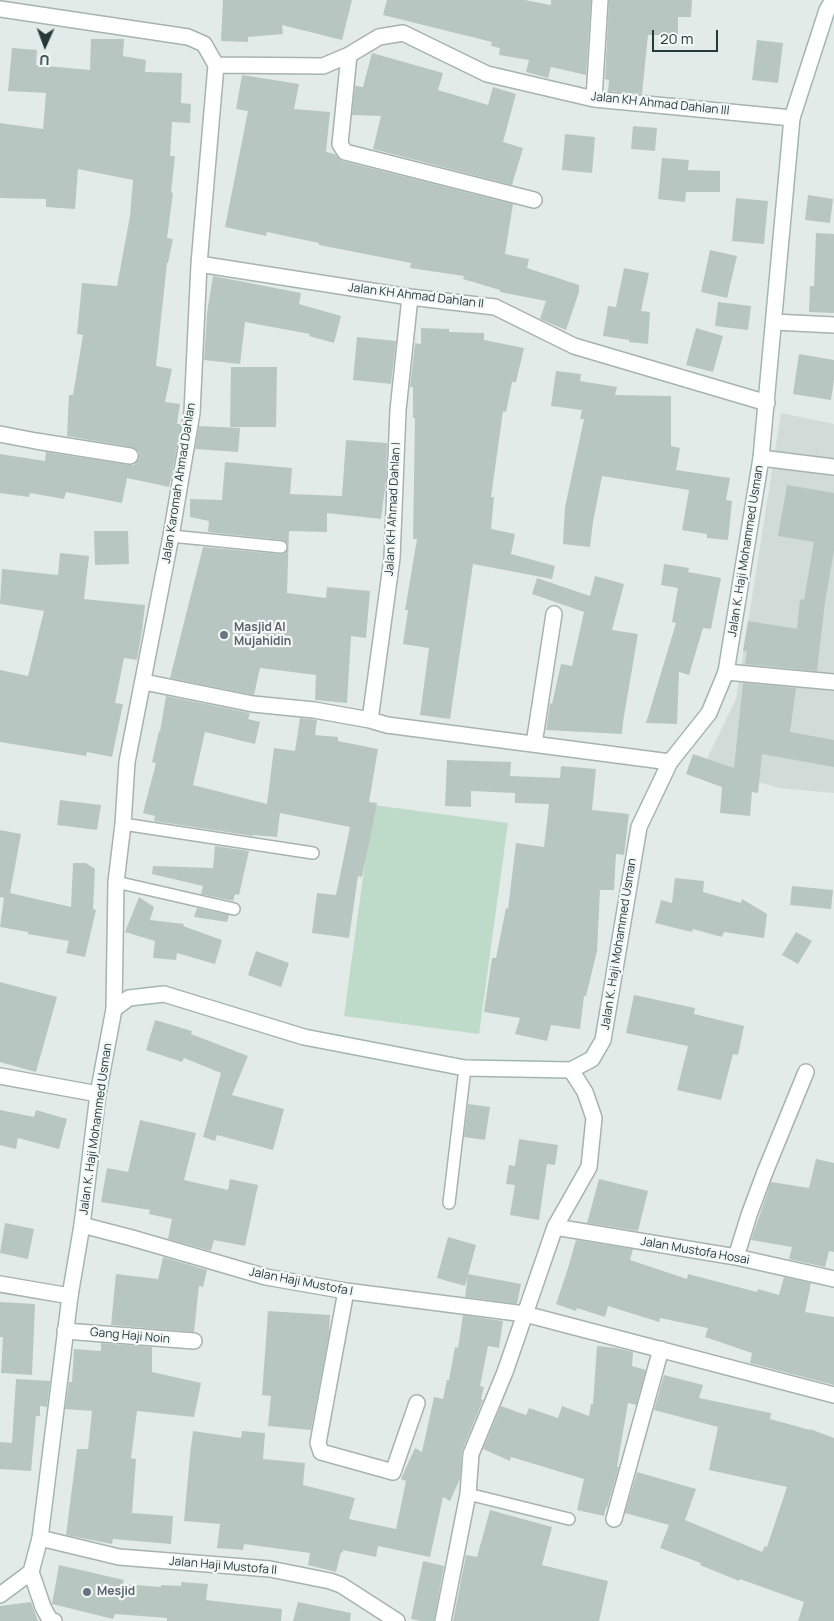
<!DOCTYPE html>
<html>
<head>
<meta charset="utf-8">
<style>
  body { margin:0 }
  #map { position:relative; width:834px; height:1621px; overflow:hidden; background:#e3ebe8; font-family:Manrope,sans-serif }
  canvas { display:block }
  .north { position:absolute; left:20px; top:20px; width:50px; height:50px; -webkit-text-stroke:4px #f3f8f6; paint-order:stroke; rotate:182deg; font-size:14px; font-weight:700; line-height:20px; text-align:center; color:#243b37 }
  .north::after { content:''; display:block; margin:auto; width:18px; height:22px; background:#243b37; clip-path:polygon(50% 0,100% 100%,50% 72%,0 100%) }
  .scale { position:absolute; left:652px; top:30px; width:66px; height:22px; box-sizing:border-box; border:2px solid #243b37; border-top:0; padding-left:6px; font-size:15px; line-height:18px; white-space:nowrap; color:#243b37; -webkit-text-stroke:4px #f3f8f6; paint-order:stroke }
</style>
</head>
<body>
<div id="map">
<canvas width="834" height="1621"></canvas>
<div class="north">U</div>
<div class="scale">20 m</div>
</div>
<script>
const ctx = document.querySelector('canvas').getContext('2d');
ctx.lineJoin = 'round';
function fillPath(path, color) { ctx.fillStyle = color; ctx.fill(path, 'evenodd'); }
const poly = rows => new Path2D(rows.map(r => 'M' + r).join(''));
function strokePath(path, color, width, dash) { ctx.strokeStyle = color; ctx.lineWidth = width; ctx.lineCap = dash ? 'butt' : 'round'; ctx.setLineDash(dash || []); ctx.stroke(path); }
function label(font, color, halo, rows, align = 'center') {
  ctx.font = font + ' Manrope,sans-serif'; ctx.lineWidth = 4.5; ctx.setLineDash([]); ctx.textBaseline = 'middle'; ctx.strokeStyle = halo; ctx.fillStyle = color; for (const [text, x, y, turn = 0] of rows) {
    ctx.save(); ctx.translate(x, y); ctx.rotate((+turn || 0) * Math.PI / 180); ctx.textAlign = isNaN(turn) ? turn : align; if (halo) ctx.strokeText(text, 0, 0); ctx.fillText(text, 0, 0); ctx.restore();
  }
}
const built = poly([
  [781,413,834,424,834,793,779,788,703,767,736,699]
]);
const green = poly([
  [373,805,508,823,479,1034,344,1016]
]);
const building = poly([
  [223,0,352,0,342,40,282,25,283,34,248,37,248,42,221,41],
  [387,0,525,0,551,5,551,0,591,0,586,75,551,67,548,78,526,72,529,60,499,55,500,48,491,46,492,42,383,15],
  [609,0,692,0,691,17,678,17,678,35,648,35,642,94,608,91,609,80,605,79],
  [91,39,124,39,123,56,146,60,145,72,182,73,181,103,191,104,190,123,172,122,170,156,175,156,171,192,173,193,167,238,173,239,168,263,167,263,156,366,172,369,165,402,180,404,177,424,181,424,172,474,169,487,127,478,122,503,66,492,64,499,30,493,29,497,0,493,0,454,45,461,46,452,129,465,134,465,139,458,139,452,131,447,67,436,69,395,73,395,83,335,77,334,82,283,117,286,130,216,133,180,78,169,75,209,46,207,46,199,0,198,0,123,43,129,46,93,8,91,12,48,37,50,36,65,90,70],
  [757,40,783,43,778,83,752,80],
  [372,53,443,73,438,90,488,105,493,87,516,94,503,142,523,148,512,185,373,149,381,116,352,115,355,86,363,87],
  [242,75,299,84,294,109,330,112,326,152,335,154,342,161,513,204,505,254,529,259,527,268,579,285,579,292,566,330,540,319,546,301,500,292,500,290,463,279,464,276,410,268,411,263,319,245,319,243,267,232,266,236,225,227,248,111,236,109],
  [633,126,657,128,655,151,631,149],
  [565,134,595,137,592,173,562,170],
  [662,158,689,160,688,170,720,171,720,192,686,192,685,202,658,199],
  [808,195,833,199,830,223,805,220],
  [736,198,768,201,764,244,732,241],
  [816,233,834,234,834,313,809,312,810,286,814,286],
  [710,250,737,256,727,298,701,292],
  [624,268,649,273,641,311,650,312,648,344,629,342,629,340,603,336,608,306,616,307],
  [213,276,301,293,299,304,341,316,334,343,309,336,310,334,245,322,240,364,204,360,207,313],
  [718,302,751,306,748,330,715,326],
  [421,328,449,329,449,332,484,333,484,340,524,348,516,382,512,382,506,412,503,411,491,497,494,497,491,529,515,534,511,554,555,566,552,579,473,564,450,719,420,715,429,648,403,644,408,610,405,610,417,539,413,539,415,418,413,418,413,387,410,387,415,343,421,344],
  [696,328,723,336,713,372,686,365],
  [357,337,396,341,391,384,353,380],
  [799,354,834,360,834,379,831,400,793,394],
  [231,367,277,367,276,427,230,427],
  [556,371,581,374,580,381,617,387,615,395,671,396,671,446,680,448,676,470,730,478,726,500,732,501,728,540,707,538,707,534,682,530,689,490,602,476,593,522,590,547,563,544,565,507,584,419,580,419,582,410,551,406],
  [199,426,240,428,238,452,195,449],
  [346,440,387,443,386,481,381,519,327,513,327,532,289,531,287,593,326,598,327,587,370,591,366,638,351,636,347,703,315,700,316,675,260,668,254,695,170,678,203,547,280,554,284,554,288,548,288,544,282,540,208,532,209,521,190,517,190,499,222,500,225,462,292,468,290,494,342,496],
  [787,485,834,493,834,551,825,602,817,671,745,664,747,651,743,651,748,621,797,629,800,599,804,600,814,542,778,536],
  [94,531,128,531,129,564,95,565],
  [60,553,89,556,84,599,145,605,142,631,137,660,124,658,115,703,123,704,112,757,87,752,86,756,0,742,0,670,28,676,44,611,0,604,2,569,58,575],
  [664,564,689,568,688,572,721,578,711,629,703,628,689,675,679,672,677,724,646,723,676,623,672,622,678,588,661,585],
  [595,576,624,584,612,630,638,634,623,722,622,734,546,730,550,703,552,704,561,664,572,666,584,612,532,594,537,578,590,596],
  [743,683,796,688,790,732,834,740,834,767,762,754,758,793,752,792,750,816,720,813,722,787,686,774,693,754,734,768],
  [166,696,250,713,248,719,260,722,255,744,205,732,193,785,267,804,274,748,295,751,300,718,317,720,315,735,338,737,338,741,378,749,369,802,377,803,362,877,358,876,349,938,312,933,317,893,336,895,350,827,280,813,277,837,253,835,253,836,154,821,155,816,143,813,156,763,152,762,159,731,160,732],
  [447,760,511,762,510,776,560,778,561,766,596,769,592,810,629,814,624,855,616,854,614,890,600,890,597,951,586,996,584,996,580,1029,551,1025,547,1041,515,1034,520,1018,484,1012,492,958,496,958,506,908,508,909,516,843,544,847,549,804,515,803,515,793,471,791,471,807,445,806],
  [60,800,101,805,97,830,57,825],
  [0,830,21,834,10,893,71,907,73,863,86,863,95,869,93,909,96,910,85,957,66,953,69,941,28,934,28,932,0,927,4,898,0,897],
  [215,846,249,851,239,895,235,894,233,901,201,894,203,886,152,874,153,866,213,868],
  [675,878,704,881,703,892,741,903,742,899,767,914,764,938,724,932,722,937,693,929,692,932,655,923,661,900,672,903],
  [792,886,833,890,831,909,790,905],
  [139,897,154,907,150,920,184,924,183,926,222,940,215,964,177,953,176,960,153,958,155,941,125,932],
  [197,908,229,915,227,922,194,917],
  [796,932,812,941,798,964,782,955],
  [256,951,289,963,281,987,248,975],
  [0,982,57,997,36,1072,0,1062],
  [634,995,695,1008,694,1014,744,1026,738,1055,733,1054,721,1100,677,1090,688,1046,626,1033],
  [155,1020,192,1031,191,1034,248,1056,232,1095,284,1109,273,1150,217,1135,215,1141,203,1137,221,1073,184,1058,182,1062,146,1050],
  [468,1104,490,1107,485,1140,464,1137],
  [0,1110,34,1117,36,1110,67,1119,59,1149,18,1138,16,1149,0,1145],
  [140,1120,196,1133,184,1180,228,1190,230,1179,258,1185,245,1246,214,1240,211,1251,168,1239,172,1219,149,1214,150,1210,101,1202,107,1168,128,1172],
  [519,1139,558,1145,555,1165,547,1164,539,1220,510,1215,515,1185,506,1184,509,1165,515,1166],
  [816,1159,834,1163,834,1252,829,1251,825,1267,789,1259,792,1247,751,1240,771,1182,809,1188],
  [599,1179,648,1191,638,1231,587,1223],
  [5,1223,34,1229,28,1259,0,1253],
  [448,1237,476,1245,465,1286,437,1278],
  [576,1240,633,1249,630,1260,687,1279,688,1274,757,1292,758,1289,779,1295,784,1277,811,1283,805,1312,834,1317,834,1385,750,1363,752,1353,705,1337,708,1328,660,1318,659,1322,608,1306,605,1317,577,1308,576,1311,556,1304,568,1268],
  [163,1257,207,1270,203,1287,199,1286,194,1332,111,1325,116,1274,158,1279],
  [468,1274,521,1284,517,1304,465,1297],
  [0,1302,35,1304,32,1375,1,1373,3,1337,0,1337],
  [268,1311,330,1315,329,1334,311,1430,268,1426,271,1396,262,1395],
  [463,1315,503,1321,499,1348,488,1346,480,1386,484,1387,481,1399,483,1400,462,1451,460,1479,450,1501,443,1497,430,1557,378,1546,376,1557,343,1550,343,1553,341,1552,336,1572,308,1565,310,1553,244,1544,243,1550,217,1548,220,1524,184,1521,190,1455,193,1431,241,1438,242,1431,265,1433,263,1459,305,1463,303,1485,355,1498,349,1519,396,1529,406,1481,401,1479,415,1448,422,1452,434,1397,443,1399,447,1380,449,1380,455,1347,458,1348],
  [101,1343,152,1347,152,1372,201,1383,194,1417,137,1411,131,1458,136,1459,132,1513,173,1516,171,1544,113,1539,112,1544,66,1535,77,1449,88,1449,92,1411,65,1409,69,1382,72,1382,74,1349,101,1351],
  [597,1346,616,1348,633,1352,632,1366,646,1370,636,1405,628,1403,617,1467,619,1467,607,1508,606,1507,604,1516,577,1510,584,1479,511,1457,510,1461,483,1449,501,1406,526,1415,529,1408,558,1418,562,1406,589,1416,591,1404,593,1404],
  [664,1375,703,1385,699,1398,771,1413,770,1419,810,1430,810,1429,834,1438,834,1621,798,1621,804,1602,740,1579,739,1581,700,1565,701,1563,660,1548,669,1525,625,1513,637,1472,696,1489,685,1520,762,1552,765,1546,767,1547,787,1487,709,1470,718,1427,654,1410],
  [16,1379,50,1381,47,1407,40,1406,40,1416,36,1416,31,1471,0,1469,0,1442,12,1443],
  [490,1510,552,1527,542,1565,608,1581,599,1621,453,1621,466,1555,477,1557],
  [423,1561,444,1566,434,1621,421,1621,411,1619],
  [59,1565,124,1580,123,1584,161,1587,161,1585,181,1586,181,1582,208,1584,206,1600,282,1609,281,1621,167,1621,167,1618,115,1614,113,1619,52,1604],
  [31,1602,38,1621,0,1621,0,1606],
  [298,1602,351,1613,350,1621,293,1621]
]);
const lane = poly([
  [171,536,281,547],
  [123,824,313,853],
  [116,882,234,909],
  [449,1203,465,1068],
  [468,1494,569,1519]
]);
const street = poly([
  [0,9,188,37,204,44,216,65,199,264,192,413,171,536,127,762,123,824,116,882,114,1009],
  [349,55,340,144,345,152,534,200],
  [216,65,323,66,349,55,379,37,403,33,487,74,594,99,792,118],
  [594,99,600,0],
  [199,264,410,297,495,307,574,346,767,403],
  [774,322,834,325],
  [0,434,36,441,130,456],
  [761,458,834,467],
  [726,672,834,682],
  [144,682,253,704,314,710,370,720,387,725,670,762],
  [370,720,392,558,398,410,410,297],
  [534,744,554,614],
  [0,1076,98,1094],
  [82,1225,132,1238,266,1277,346,1291,525,1314,834,1395],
  [555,1227,736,1257,834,1279],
  [736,1257,749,1215,765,1172,806,1072],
  [0,1284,70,1296],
  [346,1291,318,1443,321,1452,393,1472,417,1403],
  [65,1331,194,1341],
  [614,1519,661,1349],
  [40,1538,119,1557,270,1569,330,1581,341,1585,397,1621],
  [31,1572,43,1607,50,1620,54,1621],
  [443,1621,468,1494,471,1454,505,1372,555,1227,589,1167,594,1118,585,1092,571,1070]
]);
const secondary = poly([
  [0,1595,31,1572,40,1538,70,1296,82,1225,98,1094,114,1009,129,998,164,994,304,1037,465,1068,571,1070,592,1059,603,1040,639,827,670,762,709,713,726,672,761,458,792,118,827,10,833,0]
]);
const markers = [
  [224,635,5,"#6b7280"],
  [87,1592,5,"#6b7280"]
];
const streetNames = [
  ["Jalan KH Ahmad Dahlan III",660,104,6],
  ["Jalan KH Ahmad Dahlan II",416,296,7],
  ["Jalan Karomah Ahmad Dahlan",179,483,-81],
  ["Jalan KH Ahmad Dahlan I",393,509,-87],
  ["Jalan K. Haji Mohammed Usman",746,551,-81],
  ["Jalan K. Haji Mohammed Usman",619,944,-81],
  ["Jalan K. Haji Mohammed Usman",96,1129,-82],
  ["Jalan Mustofa Hosai",695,1251,10],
  ["Jalan Haji Mustofa I",301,1282,11],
  ["Gang Haji Noin",130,1336,5],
  ["Jalan Haji Mustofa II",223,1566,5]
];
const worshipNames = [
  ["Masjid Al",234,628],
  ["Mujahidin",234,642],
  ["Mesjid",97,1592]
];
fillPath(built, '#d1dbd7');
fillPath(green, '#bddbc8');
fillPath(building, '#b8c6c2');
strokePath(lane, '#a6b3af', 14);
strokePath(street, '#a6b3af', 18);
strokePath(secondary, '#a2b6b1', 18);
strokePath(lane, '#fff', 11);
strokePath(street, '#fff', 15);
strokePath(secondary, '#fff', 15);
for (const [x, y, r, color] of markers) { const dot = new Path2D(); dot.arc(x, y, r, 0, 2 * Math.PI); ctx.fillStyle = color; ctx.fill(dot); strokePath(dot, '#f3f8f6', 2); }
label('12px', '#243b37', '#f3f8f6', streetNames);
label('bold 12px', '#5b616d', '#f3f8f6', worshipNames, 'left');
</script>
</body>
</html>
